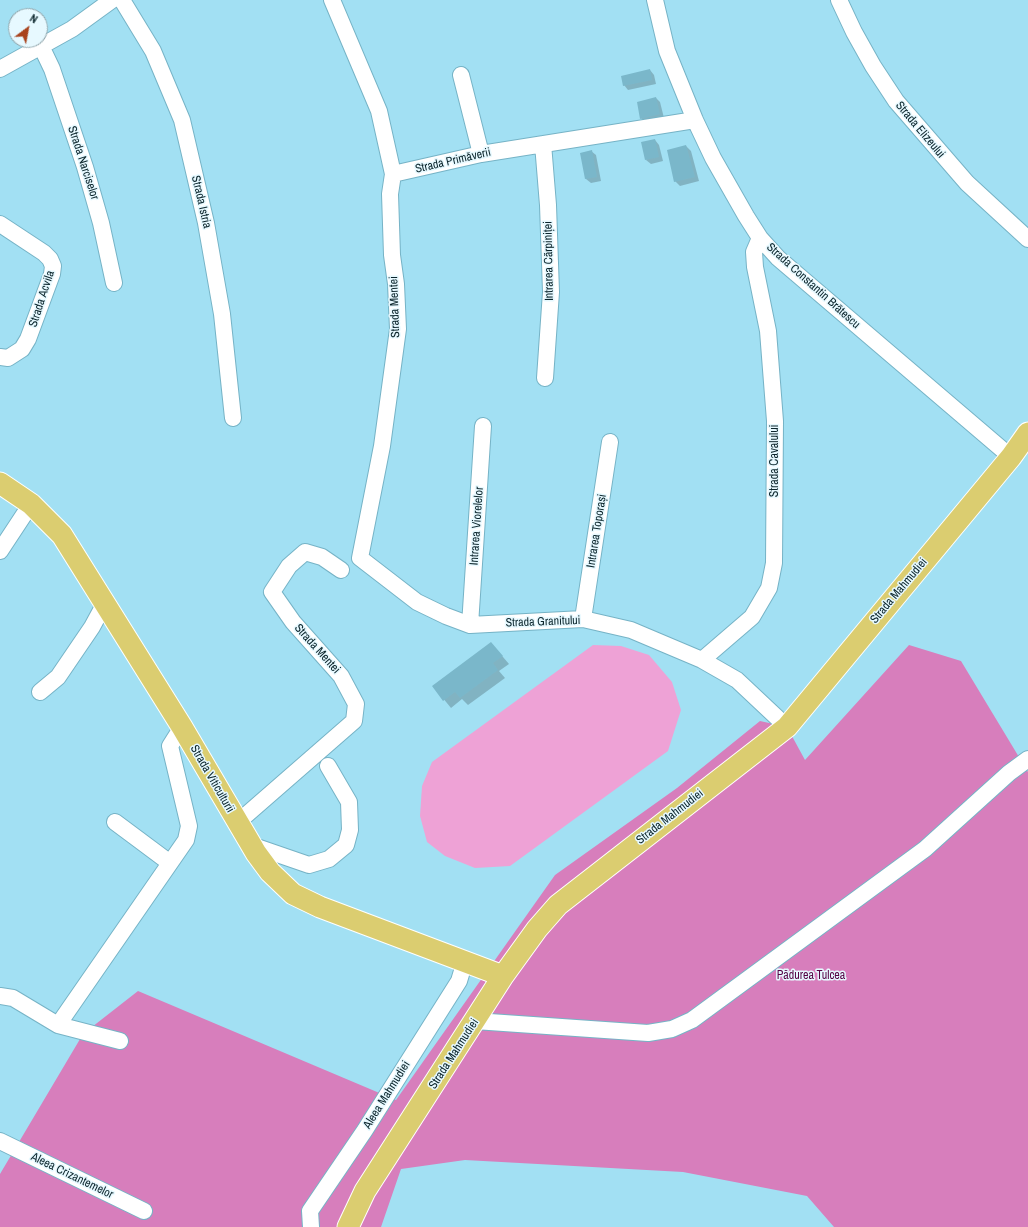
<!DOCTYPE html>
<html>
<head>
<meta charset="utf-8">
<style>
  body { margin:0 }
  #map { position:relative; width:1028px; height:1227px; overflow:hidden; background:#a2e0f3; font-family:"Archivo Narrow",sans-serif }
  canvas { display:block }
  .north { position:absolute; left:8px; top:8px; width:40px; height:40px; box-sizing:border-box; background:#e7f9ff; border:1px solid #8fa4aa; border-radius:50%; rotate:32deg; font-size:11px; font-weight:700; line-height:16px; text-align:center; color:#0a242b }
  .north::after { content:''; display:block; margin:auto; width:14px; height:18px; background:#a9431d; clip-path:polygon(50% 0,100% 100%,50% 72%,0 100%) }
</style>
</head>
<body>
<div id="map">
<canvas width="1028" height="1227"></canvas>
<div class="north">N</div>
</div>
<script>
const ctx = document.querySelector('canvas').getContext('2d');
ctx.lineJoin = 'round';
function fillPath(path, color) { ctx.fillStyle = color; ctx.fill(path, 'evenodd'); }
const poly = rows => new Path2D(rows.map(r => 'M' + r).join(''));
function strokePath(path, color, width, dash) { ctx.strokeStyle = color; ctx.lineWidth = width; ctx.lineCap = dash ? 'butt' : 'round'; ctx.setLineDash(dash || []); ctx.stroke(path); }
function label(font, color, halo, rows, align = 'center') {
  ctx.font = font + ' "Archivo Narrow",sans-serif'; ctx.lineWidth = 3; ctx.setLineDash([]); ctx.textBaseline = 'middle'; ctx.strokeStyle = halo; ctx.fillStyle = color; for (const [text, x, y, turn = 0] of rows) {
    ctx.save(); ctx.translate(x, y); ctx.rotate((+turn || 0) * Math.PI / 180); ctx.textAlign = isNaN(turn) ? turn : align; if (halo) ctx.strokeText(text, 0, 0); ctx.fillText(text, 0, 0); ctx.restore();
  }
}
const green = poly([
  [593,645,621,646,649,655,672,682,681,710,668,751,510,866,475,868,445,856,427,842,420,816,422,786,432,762]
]);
const forest = poly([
  [909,645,961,661,1028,772,1028,1227,834,1227,807,1196,683,1172,465,1160,401,1169,381,1227,0,1227,0,1174,83,1034,138,991,396,1100,555,875,677,788,760,721,787,727,805,760]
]);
const shadow = poly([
  [650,70,654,75,656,84,628,90,624,85],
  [656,98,660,102,664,118,645,123,641,118],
  [655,140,659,145,663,161,651,164,646,160],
  [686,146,691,151,699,181,680,186,675,181],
  [591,151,596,155,601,181,591,183,586,179],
  [491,643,509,664,499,671,505,678,468,705,462,699,451,708,433,686]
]);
const building = poly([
  [650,69,652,80,623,86,621,76],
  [656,97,660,114,640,119,637,102],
  [655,139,659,157,645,160,641,142],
  [686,145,695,177,674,182,667,150],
  [592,150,597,177,585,179,580,153],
  [491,642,503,656,493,663,498,670,460,698,455,692,443,701,432,686]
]);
const minor = poly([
  [122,0,153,51,182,120,206,223,222,314,233,418],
  [332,0,379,111,393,174,390,194,392,255,396,284,398,329,382,446,360,558,417,602,446,616,470,625,583,619,631,630,702,660,737,680,787,727],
  [655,0,667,51,695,120,713,158,746,216,760,238,778,258,1011,457],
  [839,0,854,32,873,66,896,101,967,183,1028,239],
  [41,46,52,69,85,167,101,223,114,283],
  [0,69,72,29,112,0],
  [461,75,481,154],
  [543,144,548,205,551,292,545,378],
  [393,174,481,154,695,120],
  [0,224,44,253,50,259,53,266,52,274,28,339,22,349,8,358,0,357],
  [0,551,31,504],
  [583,619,610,442],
  [470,625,483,426],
  [702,660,752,617,769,588,774,563,775,421,768,331,755,267,754,252,760,238],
  [40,692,58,677,92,627,105,603],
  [115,822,170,863],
  [237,823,354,721,356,704,341,676,293,622,272,592,289,566,305,552,322,557,341,570],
  [251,845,309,865,329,859,346,845,350,830,349,802,328,766],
  [0,996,13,998,58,1025,120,1041],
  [475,1021,648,1033,672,1029,692,1020,925,849,1009,773,1028,759],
  [58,1025,186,840,189,826,170,746,182,727],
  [0,1141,144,1211],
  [311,1227,310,1211,365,1130,459,981,465,961]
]);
const major = poly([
  [0,483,31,504,62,535,182,727,256,853,270,872,293,894,320,907,503,976],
  [348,1227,365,1191,503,976,537,929,558,905,787,727,1011,457,1028,433]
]);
const streetNames = [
  ["Strada Elizeului",920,130,50],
  ["Strada Primăverii",453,161,-13],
  ["Strada Narciselor",83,163,72],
  ["Strada Istria",201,202,77],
  ["Intrarea Cărpiniței",549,261,-91],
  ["Strada Constantin Brătescu",813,286,42],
  ["Strada Acvila",42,299,-72],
  ["Strada Mentei",395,307,-92],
  ["Strada Cavalului",775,461,-90],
  ["Intrarea Viorelelor",477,526,-86],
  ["Intrarea Toporași",597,531,-81],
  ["Strada Mahmudiei",899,591,-50],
  ["Strada Granitului",543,622,-2],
  ["Strada Mentei",317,649,48],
  ["Strada Viticulturii",212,779,60],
  ["Strada Mahmudiei",670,817,-38],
  ["Strada Mahmudiei",454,1054,-57],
  ["Aleea Mahmudiei",387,1095,-58],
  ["Aleea Crizantemelor",72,1176,26]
];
const parkNames = [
  ["Pădurea Tulcea",811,976]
];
fillPath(green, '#eea2d6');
fillPath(forest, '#d77ebc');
fillPath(shadow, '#0003');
fillPath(building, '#7ab7ca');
strokePath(minor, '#76b3c6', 18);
strokePath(major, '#fff', 23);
strokePath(minor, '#fff', 16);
strokePath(major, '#dbcd70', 21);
label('12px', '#0a242b', '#e7f9ff', streetNames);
label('12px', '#550143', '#e7f9ff', parkNames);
</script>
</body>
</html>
